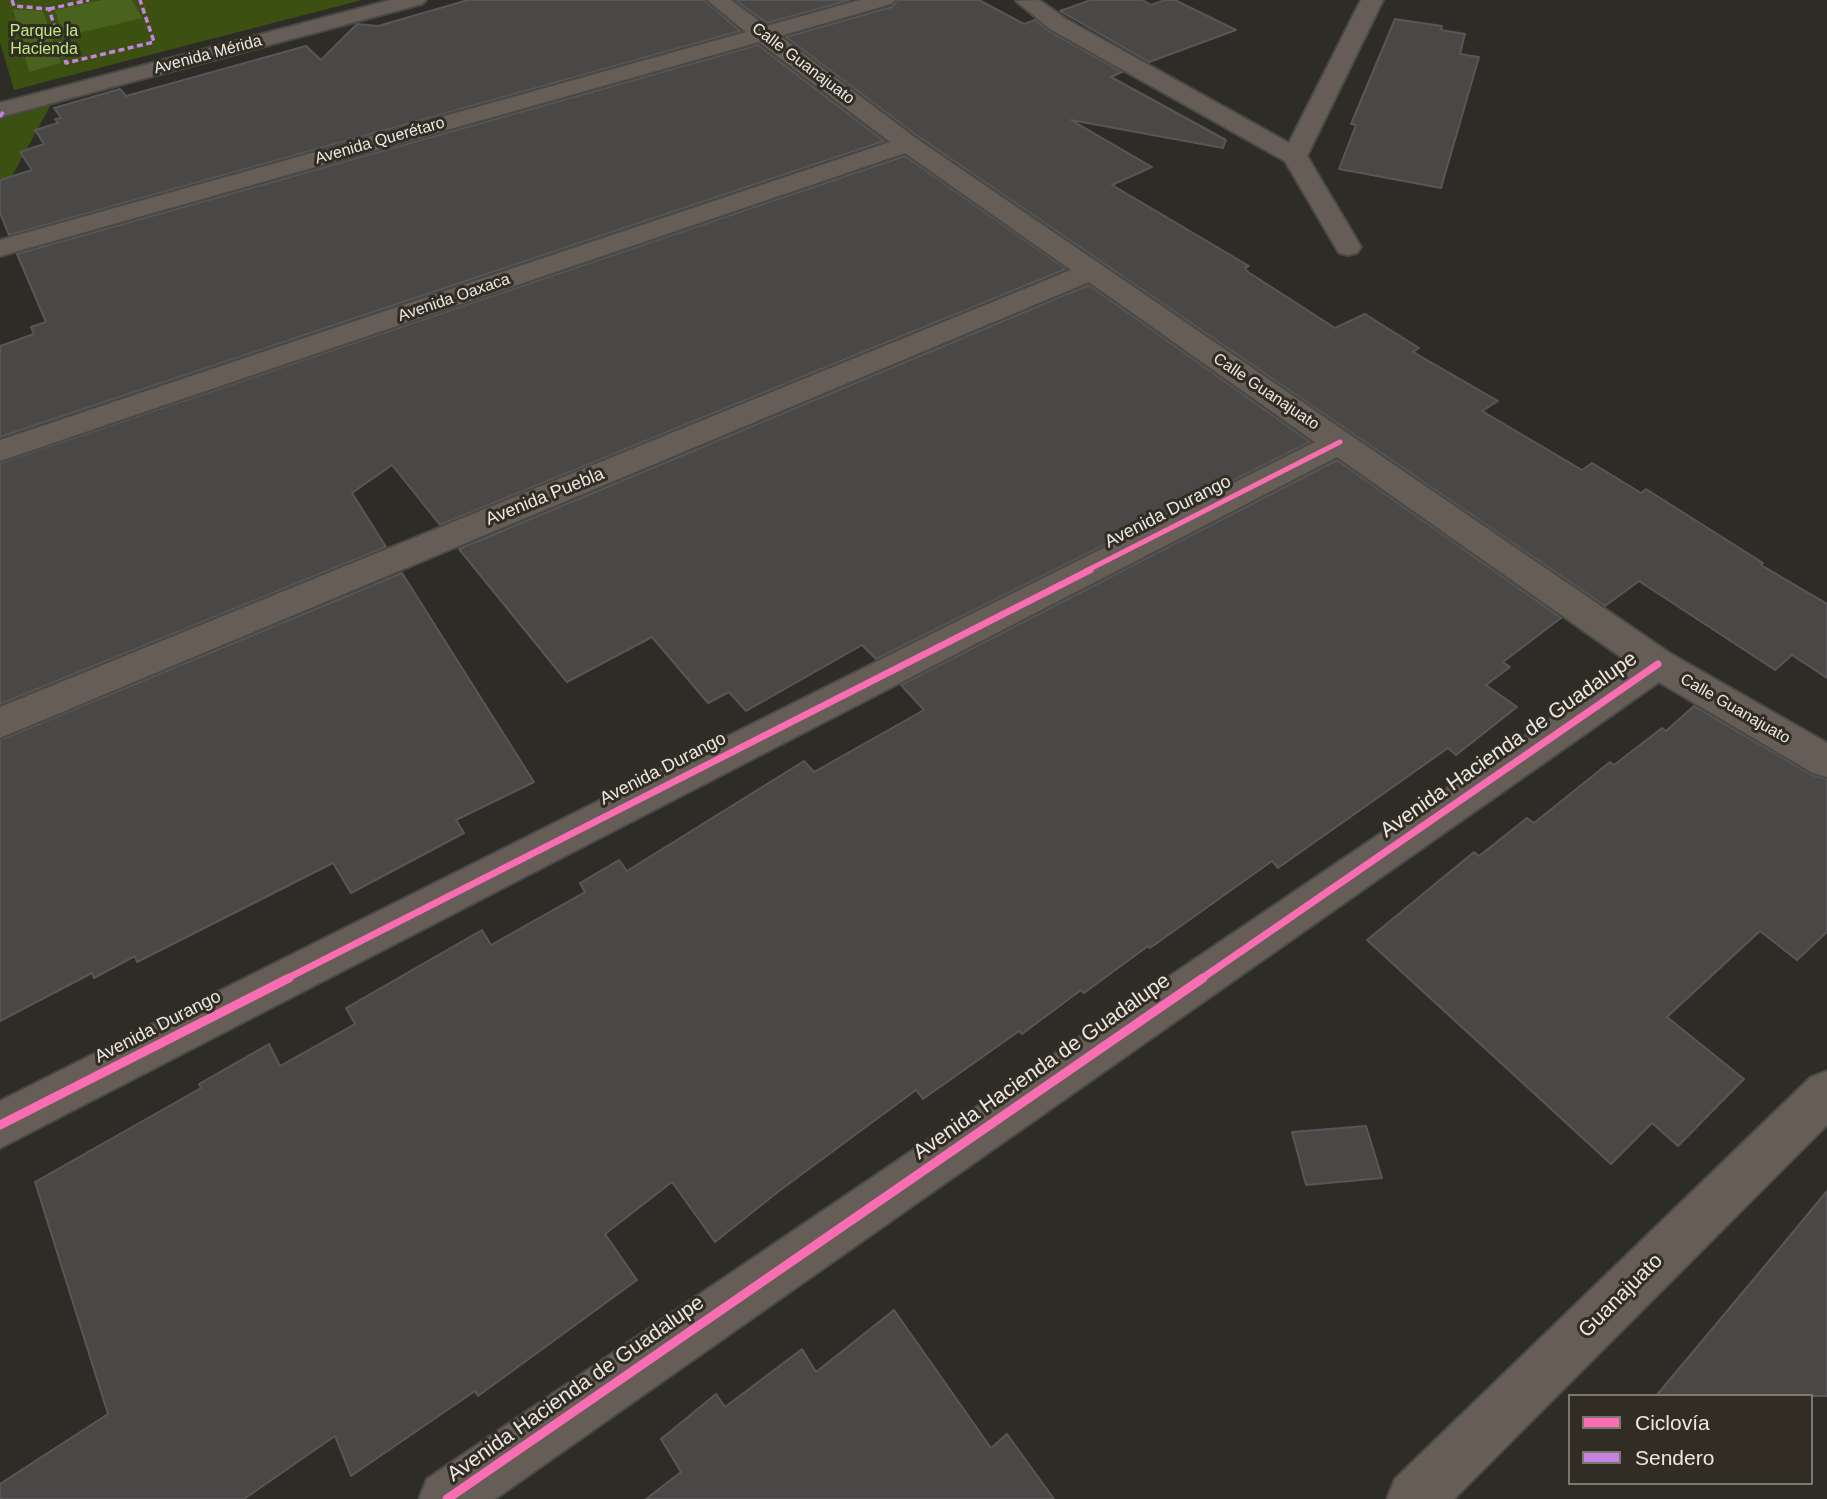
<!DOCTYPE html>
<html>
<head>
<meta charset="utf-8">
<style>
  body { margin:0 }
  #map { position:relative; width:1827px; height:1499px; overflow:hidden; background:#2e2c27; font-family:Arial,sans-serif }
  canvas { display:block }
  .legend { position:absolute; left:1568px; top:1394px; width:245px; height:91px; box-sizing:border-box; background:#312d24; border:2px solid #7b7870; margin:0; padding:9px 12px; list-style:none; font-size:21px; color:#eae8e1 }
  .legend li { display:flex; align-items:center; gap:14px; height:35px }
  .legend b { width:35px; border:2px solid #7b7870 }
</style>
</head>
<body>
<div id="map">
<canvas width="1827" height="1499"></canvas>
<ul class="legend">
<li><b style="height:9px;background:#f96db3"></b>Ciclovía</li>
<li><b style="height:9px;background:#c483df"></b>Sendero</li>
</ul>
</div>
<script>
const ctx = document.querySelector('canvas').getContext('2d');
ctx.lineJoin = 'round';
function fillPath(path, color) { ctx.fillStyle = color; ctx.fill(path, 'evenodd'); }
const poly = rows => new Path2D(rows.map(r => 'M' + r).join(''));
function strokePath(path, color, width, dash) { ctx.strokeStyle = color; ctx.lineWidth = width; ctx.lineCap = dash ? 'butt' : 'round'; ctx.setLineDash(dash || []); ctx.stroke(path); }
function label(font, color, halo, rows, align = 'center') {
  ctx.font = font + ' Arial,sans-serif'; ctx.lineWidth = 6; ctx.setLineDash([]); ctx.textBaseline = 'middle'; ctx.strokeStyle = halo; ctx.fillStyle = color; for (const [text, x, y, turn = 0] of rows) {
    ctx.save(); ctx.translate(x, y); ctx.rotate((+turn || 0) * Math.PI / 180); ctx.textAlign = isNaN(turn) ? turn : align; if (halo) ctx.strokeText(text, 0, 0); ctx.fillText(text, 0, 0); ctx.restore();
  }
}
const green = poly([
  [0,0,362,0,14,90,0,42],
  [54,99,0,198,0,110]
]);
const forest = poly([
  [102,0,132,0,142,18,63,37,55,10],
  [13,9,43,11,61,63,29,72]
]);
const building = poly([
  [468,0,704,0,740,31,9,235,0,213,0,180,32,170,20,152,44,144,35,130,58,123,55,119,61,118,54,108,120,89,126,96,306,46,321,60,357,24,378,26,468,0],
  [735,0,850,0,767,23,735,0],
  [898,0,979,0,1024,24,1035,20,1049,31,1122,72,1111,77,1226,140,1223,148,1071,120,1152,167,1112,185,1249,266,1245,268,1248,272,1335,328,1365,314,1419,348,1413,352,1498,401,1482,411,1582,470,1592,463,1641,493,1646,489,1763,563,1761,565,1827,604,1827,678,1792,655,1775,670,1639,581,1605,606,919,137,786,37,892,7,898,0],
  [1091,0,1142,0,1151,5,1165,0,1175,0,1236,30,1149,62,1060,11,1091,0],
  [1395,19,1442,26,1441,30,1465,34,1460,54,1479,57,1441,188,1339,169,1356,125,1351,124,1395,19],
  [758,45,884,141,0,437,0,346,34,334,31,327,46,322,17,254,758,45],
  [905,156,1066,269,440,525,392,465,352,493,386,547,0,704,0,463,905,156],
  [1089,285,1310,442,876,659,862,645,746,711,729,692,708,703,652,637,567,682,459,549,1089,285],
  [1337,460,1561,618,1503,662,1510,667,1486,685,1517,707,1456,755,1448,748,1278,868,1272,861,1150,948,1148,946,1084,993,1081,990,1022,1034,1019,1031,923,1099,916,1090,779,1191,715,1242,672,1182,605,1234,637,1280,478,1396,475,1391,351,1476,335,1436,244,1499,0,1499,0,1484,108,1414,35,1182,201,1088,199,1084,269,1044,280,1066,355,1024,346,1008,482,930,491,945,585,892,580,883,619,860,627,871,804,761,814,772,924,710,901,685,1337,460],
  [402,573,534,782,456,820,464,833,351,893,333,863,137,962,135,956,94,978,92,973,0,1021,0,740,402,573],
  [1694,706,1812,775,1827,779,1827,932,1797,960,1760,931,1667,1017,1744,1079,1678,1146,1652,1123,1611,1164,1367,940,1474,852,1479,856,1527,818,1534,823,1610,762,1614,765,1662,728,1666,731,1694,706],
  [1366,1126,1382,1178,1306,1185,1292,1132,1366,1126],
  [1827,1191,1827,1396,1656,1396,1779,1249,1827,1191],
  [894,1310,991,1448,1007,1434,1054,1499,646,1499,681,1472,661,1439,716,1394,725,1407,802,1349,816,1372,894,1310]
]);
const minor = poly([
  [391,0,426,0,422,4,0,117,0,103,391,0],
  [707,0,731,0,766,26,860,0,895,0,891,4,780,36,917,139,1671,654,1827,743,1827,777,1813,773,1659,682,495,1499,419,1499,427,1479,1631,664,1337,457,0,1148,0,1101,1315,442,1089,282,0,738,0,707,1071,270,905,153,0,461,0,440,890,142,759,42,0,256,0,240,746,32,707,0],
  [1039,0,1066,19,1289,143,1361,0,1383,0,1307,156,1361,247,1357,253,1348,255,1339,253,1285,161,1050,29,1016,1,1039,0],
  [1827,1071,1827,1125,1454,1499,1387,1499,1395,1479,1811,1077,1827,1071]
]);
const quiet = poly([
  [12,0,14,6,49,9,66,63,154,42,140,0],
  [49,9,89,0],
  [0,117,5,109]
]);
const cyclewayFar2 = poly([
  [1086,571,1340,442]
]);
const cyclewayFar1 = poly([
  [286,979,1090,570],
  [1201,979,1658,664]
]);
const cycleway = poly([
  [0,1125,289,978],
  [447,1499,1203,978]
]);
const farParknames = [
  ["Parque la",44,32],
  ["Hacienda",44,50]
];
const farStreetnames = [
  ["Avenida Mérida",208,55,-15],
  ["Calle Guanajuato",803,64,37],
  ["Avenida Querétaro",380,141,-16],
  ["Avenida Oaxaca",454,298,-19],
  ["Calle Guanajuato",1266,392,34],
  ["Calle Guanajuato",1735,709,30]
];
const streetNames = [
  ["Avenida Puebla",545,497,-22],
  ["Avenida Durango",1168,512,-27],
  ["Avenida Durango",663,769,-27],
  ["Avenida Durango",158,1027,-27]
];
const nearStreetnames = [
  ["Avenida Hacienda de Guadalupe",1509,745,-35],
  ["Avenida Hacienda de Guadalupe",1042,1067,-35],
  ["Guanajuato",1621,1296,-45],
  ["Avenida Hacienda de Guadalupe",576,1389,-35]
];
fillPath(green, '#3b5011');
fillPath(forest, '#49621d');
fillPath(building, '#4a4847');
strokePath(building, '#585656', 2);
strokePath(minor, '#4b4946', 4);
fillPath(minor, '#675d57');
strokePath(quiet, '#c483df', 3.5, [6, 3.5]);
strokePath(cyclewayFar2, '#f96db3', 5);
strokePath(cyclewayFar1, '#f96db3', 7);
strokePath(cycleway, '#f96db3', 9);
label('16px', '#bfeb82', '#312d24', farParknames);
label('16px', '#eae8e1', '#312d24', farStreetnames);
label('18px', '#eae8e1', '#312d24', streetNames);
label('21px', '#eae8e1', '#312d24', nearStreetnames);
</script>
</body>
</html>
